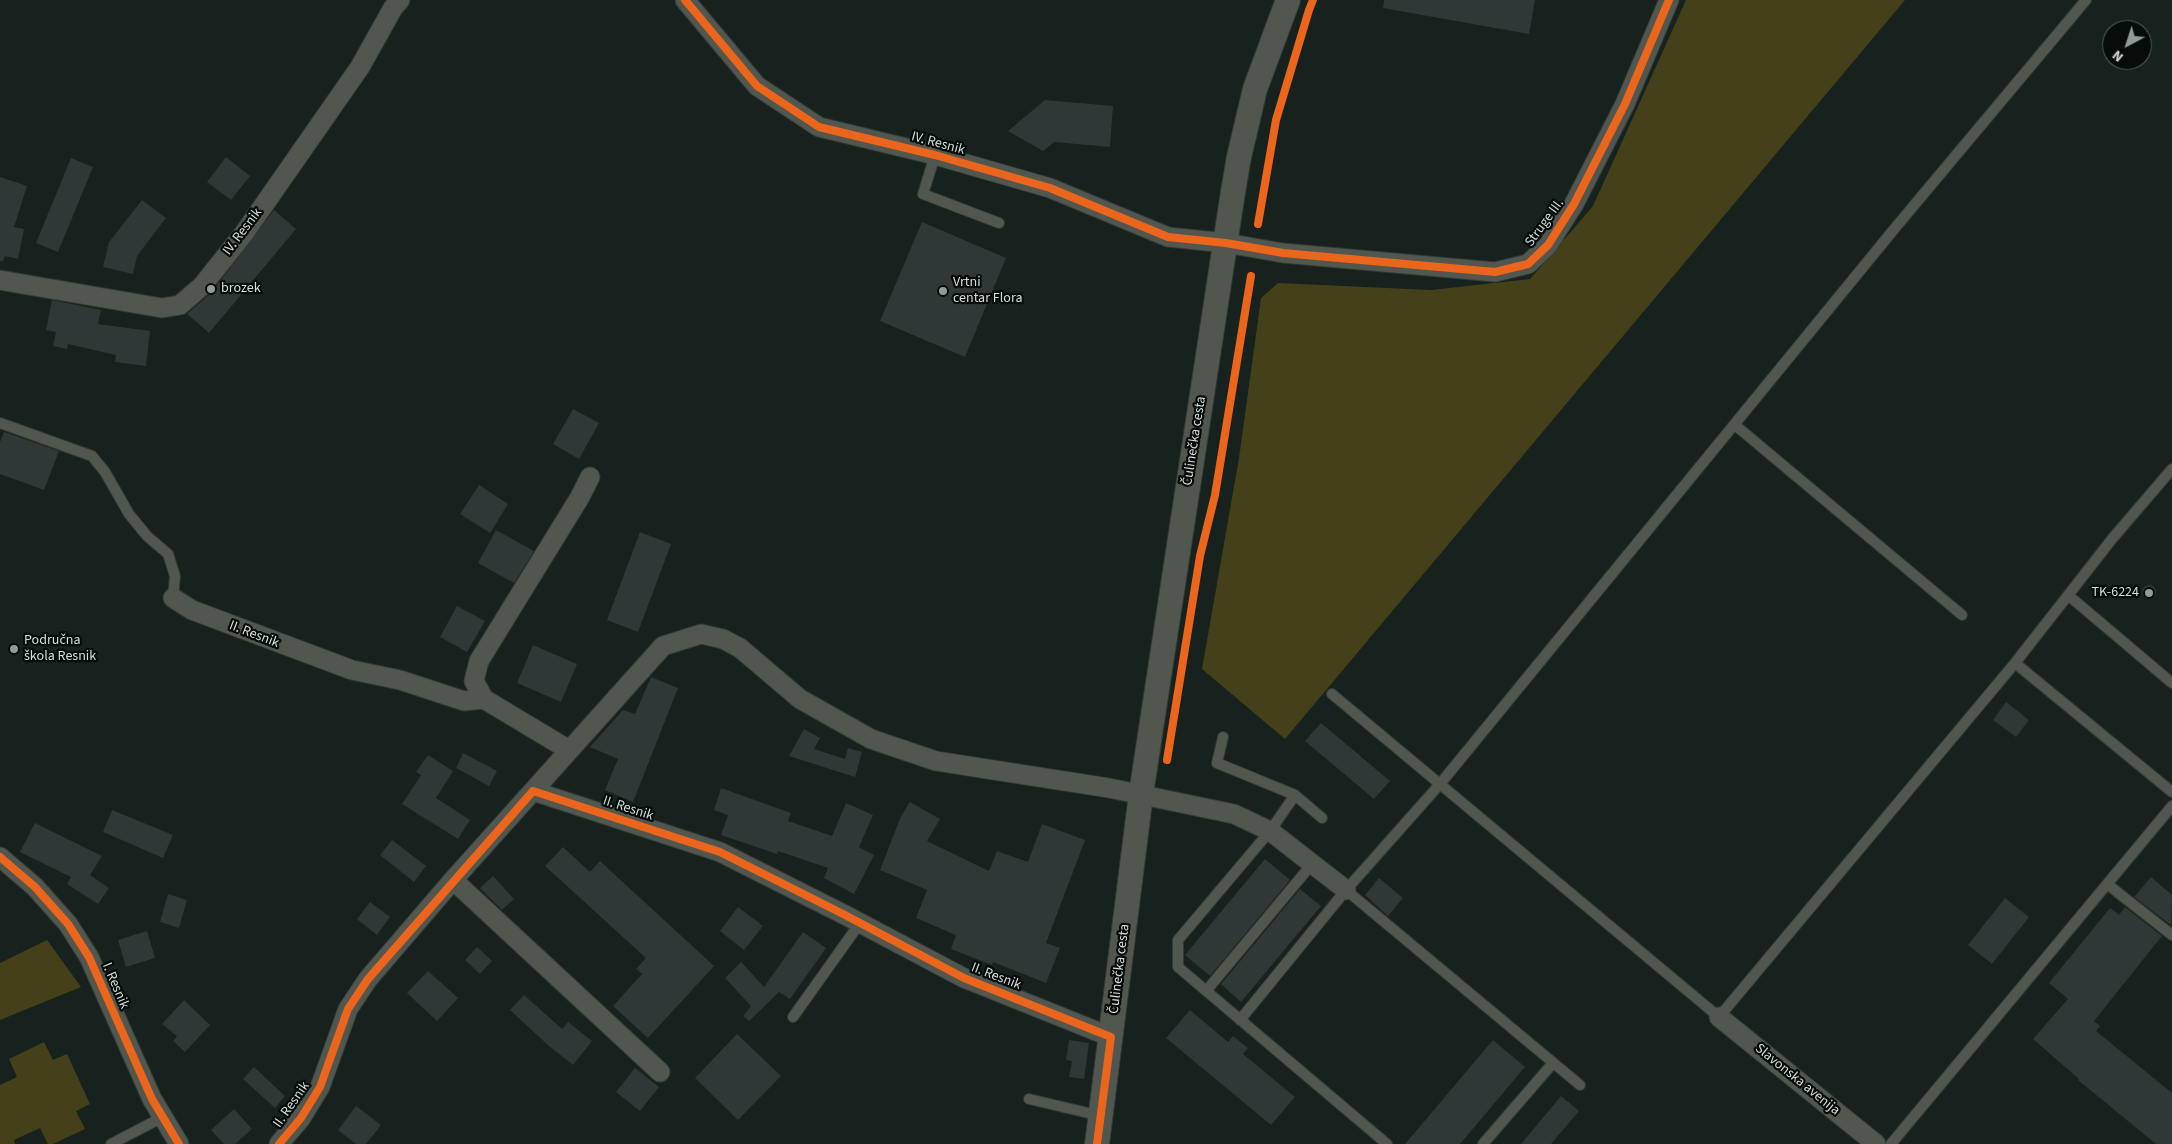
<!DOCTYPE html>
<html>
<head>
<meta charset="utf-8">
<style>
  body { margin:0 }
  #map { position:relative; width:2172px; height:1144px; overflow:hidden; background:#17211d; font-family:"Source Sans 3",sans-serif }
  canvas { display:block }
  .north { position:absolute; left:2102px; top:20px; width:50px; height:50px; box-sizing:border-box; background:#050c09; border:1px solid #57605c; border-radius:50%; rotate:220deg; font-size:14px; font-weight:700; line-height:20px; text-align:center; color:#d3ded9 }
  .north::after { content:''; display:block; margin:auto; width:18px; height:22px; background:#919c97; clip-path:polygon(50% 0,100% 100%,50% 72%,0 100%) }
</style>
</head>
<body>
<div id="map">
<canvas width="2172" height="1144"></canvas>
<div class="north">N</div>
</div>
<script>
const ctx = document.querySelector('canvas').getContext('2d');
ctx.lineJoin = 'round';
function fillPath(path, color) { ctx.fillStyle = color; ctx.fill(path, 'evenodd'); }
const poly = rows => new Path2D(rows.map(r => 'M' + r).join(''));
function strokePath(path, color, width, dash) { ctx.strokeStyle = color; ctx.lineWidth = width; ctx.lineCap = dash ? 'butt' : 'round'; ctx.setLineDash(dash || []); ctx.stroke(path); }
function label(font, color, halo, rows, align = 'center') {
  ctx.font = font + ' "Source Sans 3",sans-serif'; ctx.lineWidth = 4.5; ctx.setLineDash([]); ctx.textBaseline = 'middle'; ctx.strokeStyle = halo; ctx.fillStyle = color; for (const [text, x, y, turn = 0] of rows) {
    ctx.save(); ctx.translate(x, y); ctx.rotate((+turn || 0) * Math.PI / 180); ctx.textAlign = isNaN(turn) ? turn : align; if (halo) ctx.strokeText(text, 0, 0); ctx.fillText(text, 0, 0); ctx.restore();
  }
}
const green = poly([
  [1686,0,1905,0,1285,739,1202,669,1239,458,1261,298,1278,283,1431,290,1530,279,1593,206],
  [47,940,81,987,0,1020,0,963],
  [44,1042,53,1060,67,1054,90,1104,76,1111,85,1129,53,1144,48,1144,40,1128,14,1140,15,1144,0,1144,0,1085,17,1077,9,1059]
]);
const building = poly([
  [1384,0,1535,0,1529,34,1383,8],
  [1045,100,1113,106,1110,147,1054,142,1043,151,1008,131],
  [226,157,250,176,231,200,207,182],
  [71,158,93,167,58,252,36,243],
  [0,177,27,186,14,227,24,229,18,259,5,256,3,261,0,261],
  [142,200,166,218,137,256,133,274,103,267,109,242],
  [274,210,296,229,209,333,187,314,211,293],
  [922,222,1006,258,965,357,880,321],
  [52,300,101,310,98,324,150,331,146,366,115,362,116,355,68,344,67,349,53,346,56,332,46,330],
  [573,409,599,423,579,459,553,444],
  [4,432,59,451,44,490,0,474,0,442],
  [479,485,508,504,490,533,460,514],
  [496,530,534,551,514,583,478,563],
  [640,532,671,544,638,632,607,620],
  '2142 592a7 7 0 1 1 14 0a7 7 0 1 1-14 0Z',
  [457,606,485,621,467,652,440,637],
  [533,645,577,664,561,702,517,683],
  [651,677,678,688,633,802,605,790,618,759,590,747,623,710,635,714],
  [2006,702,2029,720,2016,737,1993,720],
  [1321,723,1390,781,1374,799,1305,741],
  [804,729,820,738,814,749,845,759,848,748,862,752,855,777,789,756],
  [463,753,497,771,489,786,456,768],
  [428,755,453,771,436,798,470,820,458,839,402,804,421,775,416,772],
  [721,788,791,813,788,821,832,836,846,803,873,815,859,847,874,855,854,894,824,878,828,868,778,851,777,854,721,835,728,815,714,810],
  [910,802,940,819,927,841,989,871,997,851,1028,862,1042,824,1085,840,1046,943,1060,948,1046,983,993,962,992,965,951,949,956,935,916,918,927,890,880,870,901,816],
  [112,810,173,835,163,858,103,832],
  [35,823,102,856,90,875,109,888,98,904,67,884,71,877,20,852],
  [392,840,426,866,414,882,380,855],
  [563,847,590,872,600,861,714,966,648,1038,613,1006,642,974,636,969,646,958,545,866],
  [1265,859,1290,880,1210,976,1185,955],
  [493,876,514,899,502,910,480,888],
  [2151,877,2172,895,2171,925,2134,897],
  [1379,878,1403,898,1388,916,1365,895],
  [1300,889,1321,906,1241,1002,1221,984],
  [168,894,187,900,179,928,160,922],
  [2005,898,2029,917,1992,964,1968,945],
  [370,902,390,917,377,935,357,919],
  [738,907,763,926,744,950,720,931],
  [2125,907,2162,936,2094,1021,2100,1026,2096,1031,2172,1093,2172,1144,2156,1144,2078,1080,2079,1079,2033,1039,2068,999,2049,983,2110,908,2119,915],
  [147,931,155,958,126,967,118,940],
  [803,932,826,948,790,999,779,992,749,1021,743,1016,751,1006,725,978,741,962,764,987],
  [477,947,492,961,480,974,465,960],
  [428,971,458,998,437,1021,407,993],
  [524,995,562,1029,568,1022,592,1041,573,1065,549,1046,510,1010],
  [184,1000,210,1025,185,1052,173,1041,177,1036,162,1024],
  [1190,1010,1228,1042,1233,1036,1248,1048,1243,1054,1295,1097,1271,1125,1166,1038],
  [737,1034,781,1076,738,1120,695,1078],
  [1069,1040,1089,1043,1084,1079,1069,1077,1072,1061,1066,1060],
  [1493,1040,1525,1067,1460,1144,1405,1144],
  [254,1067,285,1096,275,1108,243,1079],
  [635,1068,659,1087,640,1111,616,1092],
  [1561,1096,1579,1111,1551,1144,1521,1144],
  [356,1106,381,1125,366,1144,356,1144,338,1130],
  [234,1109,252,1129,235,1144,224,1144,211,1130]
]);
const service = poly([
  [935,155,923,194,999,223],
  [0,423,92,456,105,472,129,514,147,536,168,554,175,576,173,598],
  [1735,425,1962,615],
  [2068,595,2172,683],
  [2015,663,2172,792],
  [1332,694,1719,1017,2015,663,2112,539,2172,469],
  [1223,737,1217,763,1295,795,1322,818],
  [1295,795,1270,831,1178,940,1178,967,1387,1144],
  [2107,884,2172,935],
  [1346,890,1580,1085],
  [1206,991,1312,864],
  [793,1017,860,923],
  [1240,1020,1346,890,1440,784,1895,228,2086,0],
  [1029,1099,1101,1116],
  [111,1144,163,1117],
  [1483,1144,1553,1063],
  [1891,1144,2172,806]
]);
const minor = poly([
  [685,0,757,86,819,127,935,155,1050,188,1168,237,1226,243,1283,253,1495,272,1528,264,1548,245,1574,204,1625,104,1669,0],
  [0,280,162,308,180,305,202,286,245,232,360,67,393,8,400,0],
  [173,598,192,610,352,670,400,680,464,701,484,699,569,750],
  [484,699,474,681,479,661,580,497,590,477],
  [533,791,720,852,845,915,964,978,1111,1037],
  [0,857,35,887,68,924,89,957,152,1099,179,1144],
  [453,880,660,1072],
  [1719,1017,1876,1144],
  [279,1144,301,1118,320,1087,348,1009,368,979,453,880,663,646,701,634,723,639,740,648,800,699,871,739,936,761,1109,788,1234,814,1270,831,1346,890]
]);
const tertiary = poly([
  [1097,1144,1141,794,1233,192,1239,157,1255,89,1288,0]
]);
const cycleway = poly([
  [685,0,757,86,819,127,935,155,1050,188,1168,237,1226,243,1283,253,1495,272,1528,264,1548,245,1574,204,1625,104,1669,0],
  [1258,224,1276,120,1309,10,1313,0],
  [1167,760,1200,556,1215,495,1251,276],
  [0,857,35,887,68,924,89,957,152,1099,179,1144],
  [279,1144,301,1118,320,1087,348,1009,368,979,533,791,720,852,845,915,964,978,1111,1037,1097,1144]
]);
const markers = [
  [211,289,5,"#919c97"],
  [943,291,5,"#919c97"],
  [2149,593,5,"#919c97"],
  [14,649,5,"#919c97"]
];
const streetNames = [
  ["IV. Resnik",938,144,15],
  ["Struge III.",1545,223,-54],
  ["IV. Resnik",243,232,-53],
  ["Čulinečka cesta",1195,441,-81],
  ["II. Resnik",254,635,21],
  ["II. Resnik",628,809,18],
  ["Čulinečka cesta",1120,969,-83],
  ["II. Resnik",996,977,21],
  ["I. Resnik",115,986,67],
  ["Slavonska avenija",1797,1080,39],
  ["II. Resnik",292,1105,-55]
];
const poiNames = [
  ["Vrtni",953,283],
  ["centar Flora",953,299],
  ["brozek",221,289],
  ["TK-6224",2139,593,"right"],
  ["Područna",24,641],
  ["škola Resnik",24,657]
];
fillPath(green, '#444019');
fillPath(building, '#2f3836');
strokePath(service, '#323b37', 12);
strokePath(minor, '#323b37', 21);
strokePath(tertiary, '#323b37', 26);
strokePath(service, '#51574e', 10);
strokePath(minor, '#51574e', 19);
strokePath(tertiary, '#51574e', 24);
strokePath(cycleway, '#eb651d', 8);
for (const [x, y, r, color] of markers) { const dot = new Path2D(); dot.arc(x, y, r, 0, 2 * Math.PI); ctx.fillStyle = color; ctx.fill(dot); strokePath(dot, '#050c09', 2); }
label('14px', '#d3ded9', '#050c09', streetNames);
label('14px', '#d3ded9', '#050c09', poiNames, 'left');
</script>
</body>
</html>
